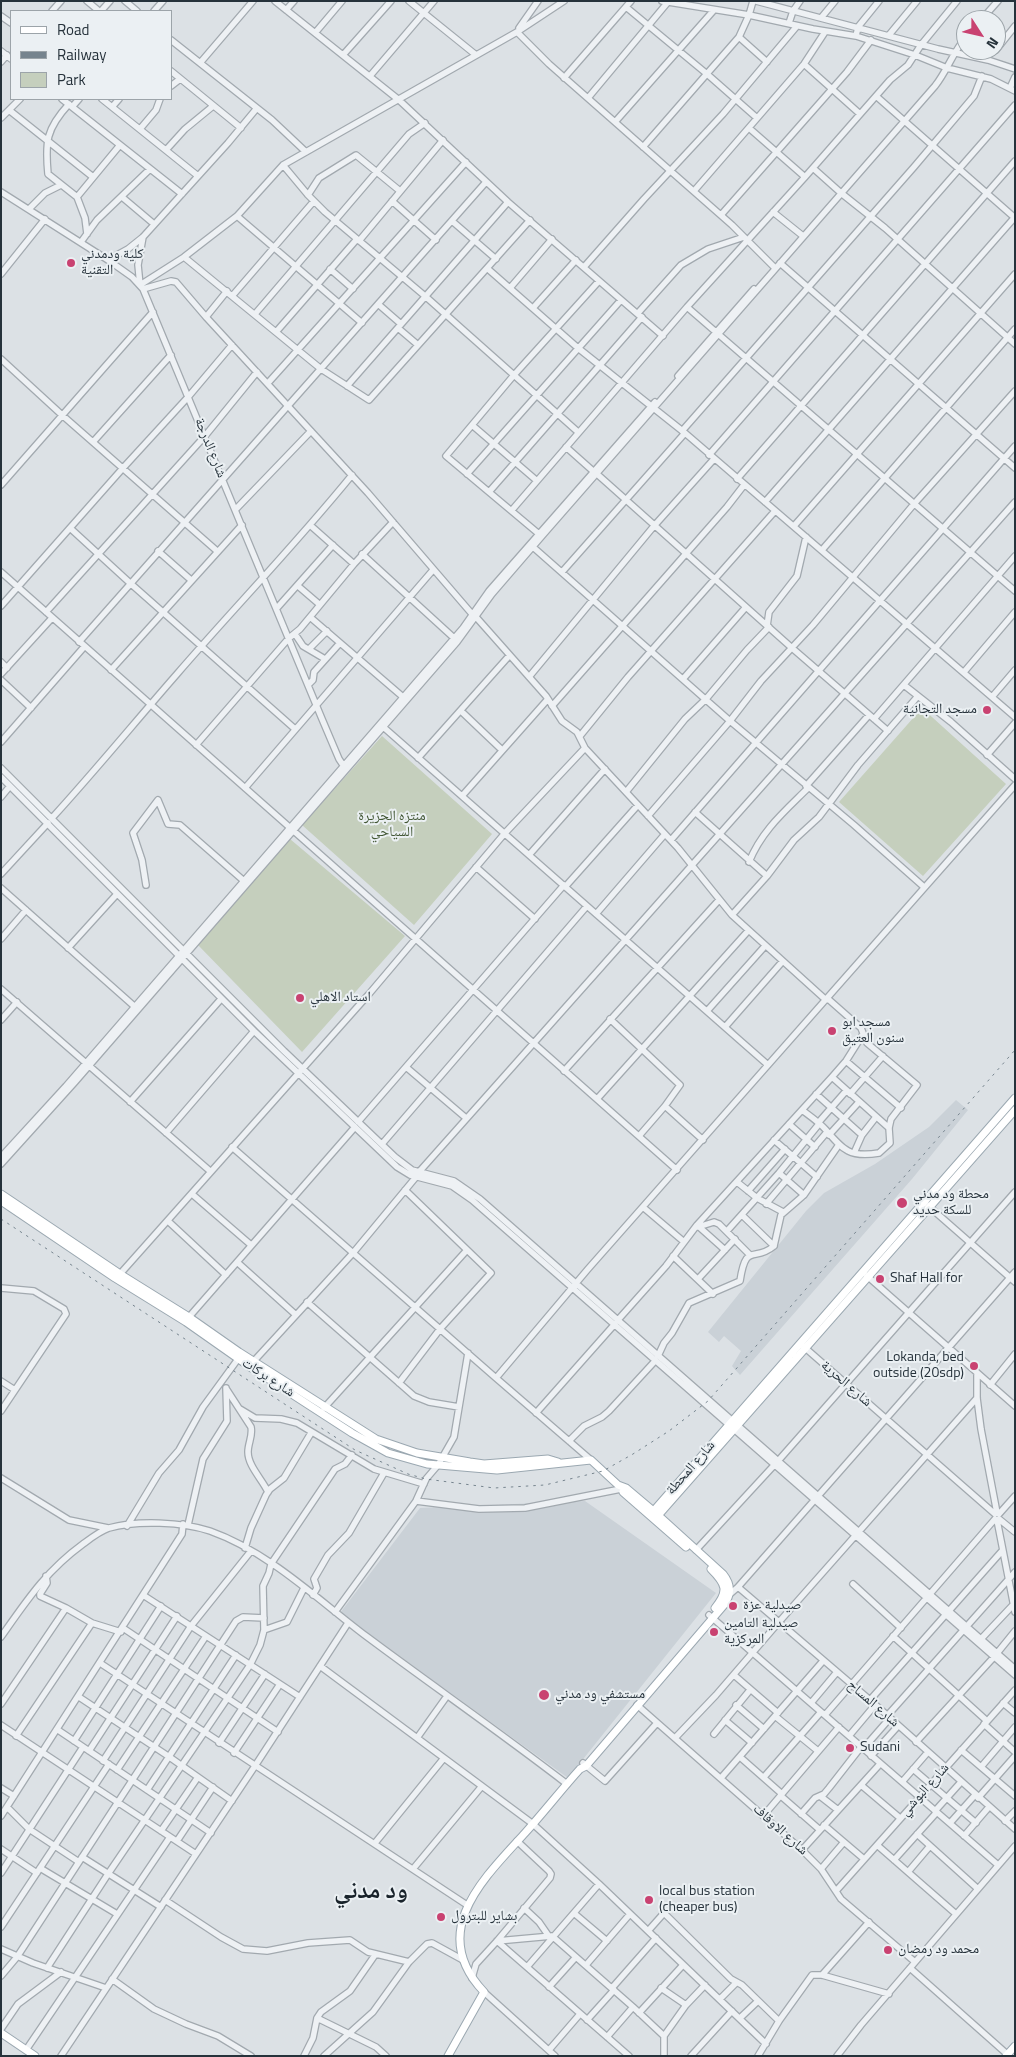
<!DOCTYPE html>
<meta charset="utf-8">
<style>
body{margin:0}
#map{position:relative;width:1016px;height:2057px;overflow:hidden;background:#dce1e5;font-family:"Titillium Web",sans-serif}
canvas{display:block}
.frame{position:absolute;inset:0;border:2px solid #26323b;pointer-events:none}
.legend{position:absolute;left:10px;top:10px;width:162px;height:90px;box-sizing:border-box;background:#ebf0f3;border:1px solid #9ca4a9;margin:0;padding:6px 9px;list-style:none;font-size:15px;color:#26323b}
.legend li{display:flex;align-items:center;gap:10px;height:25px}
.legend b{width:25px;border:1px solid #9ca4a9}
.north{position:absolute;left:956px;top:10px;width:50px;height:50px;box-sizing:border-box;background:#ebf0f3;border:1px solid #9ca4a9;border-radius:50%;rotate:125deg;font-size:14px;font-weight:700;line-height:20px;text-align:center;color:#26323b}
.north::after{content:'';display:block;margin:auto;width:18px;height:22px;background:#c94271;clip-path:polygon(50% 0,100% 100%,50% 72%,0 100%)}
</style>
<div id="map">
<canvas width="1016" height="2057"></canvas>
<div class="frame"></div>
<ul class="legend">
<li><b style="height:6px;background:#fff"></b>Road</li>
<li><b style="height:6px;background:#76848e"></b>Railway</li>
<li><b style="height:14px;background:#c5cfbd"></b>Park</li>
</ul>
<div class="north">N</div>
</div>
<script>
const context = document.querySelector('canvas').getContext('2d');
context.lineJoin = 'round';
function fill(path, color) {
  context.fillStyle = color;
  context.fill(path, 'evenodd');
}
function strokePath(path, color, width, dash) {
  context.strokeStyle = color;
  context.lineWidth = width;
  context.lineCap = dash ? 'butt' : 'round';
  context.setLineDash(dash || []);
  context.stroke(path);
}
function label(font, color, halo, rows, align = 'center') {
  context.font = font + ' "Titillium Web","Noto Naskh Arabic",sans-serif';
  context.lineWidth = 4;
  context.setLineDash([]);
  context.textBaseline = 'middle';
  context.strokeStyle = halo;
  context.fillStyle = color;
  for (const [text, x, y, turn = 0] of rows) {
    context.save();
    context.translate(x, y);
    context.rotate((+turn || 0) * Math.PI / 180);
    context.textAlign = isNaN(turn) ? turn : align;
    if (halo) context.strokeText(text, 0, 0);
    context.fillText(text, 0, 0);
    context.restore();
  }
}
fill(new Path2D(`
 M956,1100L968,1110L912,1179L740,1375L732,1366L741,1351L724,1336L719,1342L708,1332L806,1211L824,1193L875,1164L929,1127Z
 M585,1501L716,1593L568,1778L340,1613L420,1508Z`), '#cad1d7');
fill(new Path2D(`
 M922,708L1006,784L923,876L839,802Z
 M382,736L492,834L414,925L302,825Z
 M290,839L405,936L302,1052L198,945Z`), '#c5cfbd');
const minor = new Path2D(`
 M87,1L99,11
 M125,1L137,11
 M275,1L399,100L508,202L663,336
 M409,1L476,55
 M662,1L749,15L813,29L856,36L915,55L947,68L991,79L1015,91
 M756,1L938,49L988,60L1015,69
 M626,7L707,74L757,118
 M286,10L294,1
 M52,11L61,1
 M101,11L110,1
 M154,11L163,1
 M1,16L11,23
 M821,18L835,1
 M981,20L998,1
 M789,23L793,11L800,1
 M519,28L538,1
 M517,32L549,64L732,225L775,268
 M315,33L342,1
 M889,35L917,1
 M856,36L858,27L879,1
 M739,37L767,62
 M171,40L272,120L306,152
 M996,50L1015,26
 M1,51L11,59
 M343,55L391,1
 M1,62L7,55
 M200,63L253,1
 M804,64L860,114
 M171,71L241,128
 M370,76L434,1
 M564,78L631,1
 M171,86L180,79
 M1010,88L1015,77
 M876,96L1015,218
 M588,98L668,2
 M62,99L182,194
 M102,99L198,176
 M69,104C46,129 45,142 48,174L77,197L85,218L87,234
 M72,107L79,99
 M112,107L119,99
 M9,110L93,177
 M1,118L20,99
 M615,122L714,10
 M749,128L805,177
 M140,129L156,110L160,99
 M643,147L739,37L749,15L753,1
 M166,150L185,129L213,106
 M283,165L308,195L325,212L425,296L578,432
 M813,168L841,193L885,228L1015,344
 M694,191L804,64L825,32
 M1,192L108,260L132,277L143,289L322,719L339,759L345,768
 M308,195L319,178L356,155L400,191
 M77,197L120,145
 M122,197L154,224
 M392,201L436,240
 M29,209L45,193L61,185
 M773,212L803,236
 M721,215L847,72L871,40
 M237,216L362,323
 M452,221L496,259
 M143,237L138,265L140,285L184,257L237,216L283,165L517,32L564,1
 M359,241L443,140
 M81,242L97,220L150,169
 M184,257L321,369L369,400L530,220
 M108,260L128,249L143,237L228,143L257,108
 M780,263L1015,468
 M584,267L644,199L723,114L797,26
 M330,269L353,289
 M488,269L578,348L685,433L1015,717
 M1,274L45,219
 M510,288L552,239
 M143,289L171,281L176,282L206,317L368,493L472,614
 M233,295L314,201
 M378,304L401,324
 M687,307L1015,591
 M533,308L576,260
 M638,313L681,265L708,249L744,237
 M255,314L409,134L425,123
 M206,317L227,291
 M398,328L418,345
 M276,332L357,239
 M1,359L62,415L217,551
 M678,376L754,289
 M268,383L466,162
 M347,386L508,202
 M472,425L536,480
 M682,431L914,167L974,96L982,76
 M93,442L171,355
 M566,447L593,471
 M709,455L1015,105
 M467,474L621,300
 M597,474L792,648L888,731
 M737,479L1015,161
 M1,485L153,312
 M489,492L642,317
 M765,502L1015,217
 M236,509L311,431
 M512,510L687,307L805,177L890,80L908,65L921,45L957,1
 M310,525L354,564
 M794,526L1015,274
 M70,528L130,583L295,729
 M539,534L446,456L514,375L599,281
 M533,547L730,721L854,825L924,887
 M822,550L1015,329
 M158,551L191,580
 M362,554L454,638
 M1,572L677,1170
 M562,572L685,433
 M298,586L319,604
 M1,606L123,468L189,396L232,345
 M277,608L333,545
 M46,612L205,436L257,372
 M310,617L403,697
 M476,617L546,696L562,721L577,732L585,748L678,848L732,915L826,1000
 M767,626L769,612L797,576L806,537
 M295,634L303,646L325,659
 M79,642L486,182
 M309,649L327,631
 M1,662L7,668
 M111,670L242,525
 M964,672L1015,612
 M1,674L52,618
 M529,677L654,526L714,459
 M683,679L746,607
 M1,680L31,708
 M308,685L313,680L314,672L340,643
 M904,685L951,722L1015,779
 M992,697L1015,670
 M552,706L727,507L744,485
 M461,711L502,750
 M874,719L1015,556
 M381,725L768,1065
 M580,736L628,677L775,511
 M1,742L84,647
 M196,745L289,638L300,629L354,564L393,522
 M987,755L1015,723
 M418,758L509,656
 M1,768L284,1051L395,1157L412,1170L454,1181L480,1199L1015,1669
 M1,777L254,1031L397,1167L410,1175L452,1186L472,1200L1015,1675
 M806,786L869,715
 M245,788L433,570
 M626,792L685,719L706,699L747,650L769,627
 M462,796L548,699
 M1,797L10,786
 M695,812L767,876
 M648,816L730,721L761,681L813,625L914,504L1015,391
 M52,818C95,771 135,722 177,674C235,607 296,544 352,475
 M671,840L1015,446
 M529,855L605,769
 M749,862C762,830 785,811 808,788
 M476,867L535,919
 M1,874L48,823
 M146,885L142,860L133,833L158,800L168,824L180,825L244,881
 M565,887L638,805
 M1,888L134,1006
 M596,914L665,834
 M732,915L767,876L794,840L819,817L858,765L918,696
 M1,939L26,910
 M68,948L117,894
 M1,989L210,1171
 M707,1011L765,946
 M610,1019L680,1085L665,1106L639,1136
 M1,1020L17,1002
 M725,1027L782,962
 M846,1061L901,1108
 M406,1067L466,1118
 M564,1071L719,900
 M832,1077L889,1128
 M816,1094L862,1135
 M850,1094L883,1056
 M597,1099L748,931
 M130,1102L221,999
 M665,1106L703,1140
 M802,1110C810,1116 819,1122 826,1130C843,1150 850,1158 879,1153L890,1143L889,1128L891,1119L917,1085L867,1043L861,1028L827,998
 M358,1122L564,885
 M818,1123L846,1091
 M789,1124L815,1147
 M166,1133L254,1031
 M829,1135L859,1102
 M774,1140L817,1177
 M382,1144L587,906
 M232,1147L496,1378
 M854,1153L862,1135L876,1117
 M1,1157L66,1086L393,709L463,628L489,591L655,402
 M1,1164L75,1082L457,642L492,594L542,536L935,86C947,71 953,52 966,37
 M419,1172L1015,502
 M779,1173L804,1195
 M737,1182L757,1198L783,1212
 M748,1191L785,1149
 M192,1194L251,1245
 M925,1203L1015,1282
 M766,1204L827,1132
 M644,1208L683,1241
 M742,1215L774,1246
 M168,1221L226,1275
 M697,1225L725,1250
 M698,1227L714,1222L719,1224L750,1255
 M727,1231L779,1173L819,1124
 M673,1256L713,1294
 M237,1262L296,1315
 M120,1274L369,994L505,833L585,748
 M866,1275L1015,1406
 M698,1279L735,1239
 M1,1288L34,1291L64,1309L66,1314L1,1411
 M307,1302L414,1396L429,1402L459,1407
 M189,1317L355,1127
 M617,1321L666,1266L697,1225L832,1077L846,1061L863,1034
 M803,1346L995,1514
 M658,1356L664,1343L672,1333L689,1303L740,1281C746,1241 754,1263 774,1246L781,1215L804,1195L838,1146
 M253,1362L353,1253L416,1177
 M977,1375V1398L981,1429L997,1513
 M1,1381L15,1390
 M399,1383L440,1329L491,1273L405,1190
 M990,1385L1015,1354
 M227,1390L251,1427C253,1436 248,1443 248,1452C248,1466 262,1479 268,1492
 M324,1408L467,1250
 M240,1409L255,1418L281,1419L297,1423L374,1469L424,1484
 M536,1413L614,1325
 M569,1441L584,1426L602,1417L609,1411L655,1361
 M591,1460L496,1378L588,1269L1015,785
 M1,1478L69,1520L108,1528
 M416,1501L479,1509L525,1508L626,1488
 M999,1514L1015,1496
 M999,1519L1015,1532
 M997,1520L1015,1612
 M188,1525L203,1459L227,1421L226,1388
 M127,1526L159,1473L179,1450L203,1407L238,1359
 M245,1548L251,1528L266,1495L270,1489L284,1478L311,1433
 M696,1550L778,1461L1015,1192
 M46,1576L47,1583L40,1594V1596L66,1608L92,1623L121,1632
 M853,1584L901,1628
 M738,1587L870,1700L1015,1829
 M727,1594H730L738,1587L1015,1272
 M143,1595L300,1697
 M313,1595L317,1588L314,1579L328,1555L349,1533L384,1473
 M335,1612L416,1501L426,1479L438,1465L454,1437L468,1353
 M709,1615L998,1865
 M123,1628L278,1732
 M264,1630L287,1622L304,1588
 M893,1636L987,1721
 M1,1637C27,1600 46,1571 83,1544C91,1538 100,1531 109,1528C137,1520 183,1522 210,1531C269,1552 317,1599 366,1636C433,1686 501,1733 567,1784
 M981,1639L1013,1605
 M100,1663L467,1905
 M320,1666L533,1824L599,1884L766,2044
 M734,1675L778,1713
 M79,1697L168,1756L232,1801
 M870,1700L1002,1551
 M811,1703L837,1672
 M1003,1703L1015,1713
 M1,1704L66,1608
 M637,1705L802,1850L821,1869L841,1899L915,1962
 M736,1705L764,1729
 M825,1715L995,1519
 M775,1716L818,1751
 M887,1716L1015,1572
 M725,1720L752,1743
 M984,1724L1015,1752
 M1,1725L196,1854
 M58,1730L211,1833
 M714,1734L750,1690
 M16,1736L92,1623
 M849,1736L875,1705
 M417,1738L447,1696
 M675,1738L716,1695L779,1622L977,1398
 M74,1741L161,1606
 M916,1742L994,1657L1015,1631
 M219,1743L265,1674
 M863,1749L890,1718
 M961,1750L1015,1796
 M89,1751L177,1616
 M234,1753L280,1684
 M871,1756L898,1726
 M740,1757L782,1794
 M103,1761L191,1626L251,1551
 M583,1763L605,1781L657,1723
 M981,1767L1015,1727
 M913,1769L976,1823
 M117,1770L206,1636
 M764,1777L821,1712
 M721,1778L823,1661
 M902,1782L928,1752
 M861,1785L900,1818
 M1,1788L14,1796
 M147,1790L236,1655
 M781,1796L820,1830
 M820,1796L838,1810
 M978,1798L1015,1756
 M7,1807L29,1829L79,1862
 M935,1811L961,1782
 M801,1814L815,1798L824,1794L829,1788L861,1747
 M764,1815L839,1727
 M1,1816L182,1534L183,1524
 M1005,1821L1015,1811
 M950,1823L975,1795
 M824,1825L864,1859
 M161,1831L198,1777
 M917,1834L978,1889
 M964,1836L989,1807
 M177,1841L213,1787
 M375,1843L444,1758
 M877,1845L956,1914
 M1,1849L37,1873
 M802,1850L880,1764
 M82,1857L161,1907
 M894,1860L937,1812
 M40,1868L117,1914
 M413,1869L482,1786
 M821,1869L844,1842
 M908,1872L930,1846
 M1,1873L83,1747
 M836,1891L1015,1690
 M165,1900L221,1937L243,1949L267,1951L308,1943L350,1940L368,1952L409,1962
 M524,1908L539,1922L548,1935
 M575,1914L607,1941
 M1,1927L109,1764
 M648,1931L664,1913L731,1979L742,1985L779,2021
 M497,1941L552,1936L633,2007L664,2036
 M497,1941L629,2056
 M1,1949L33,1963L106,1988
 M586,1965L630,1914
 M527,1967L599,1884
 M47,1968L108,1874L250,1665L260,1645L264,1630L263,1586L269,1573L271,1564L335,1469L345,1464L352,1455
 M910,1968L1007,2054
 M822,1975L869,1922
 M1,1976L17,1957L236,1621L243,1617L264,1618
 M472,1978L476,1964L497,1941L550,1878L551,1874L549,1871L517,1841
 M112,1979L154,2009L186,2024L218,2036L251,2056
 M549,1987L576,1957
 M612,1988L656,1938
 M661,1988L686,2005
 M484,1992L555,2056
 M720,1999L736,1983
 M639,2013L683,1965
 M317,2018L376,2047L386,2056
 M740,2018L758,2001
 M587,2020L614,1990
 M1,2029L18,2004L61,1972
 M607,2037L633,2007
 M26,2050L170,1837
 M549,2050L580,2014
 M61,2056L255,1766L348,1623
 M304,2056L313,2038L317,2018L321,2012L350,1991L375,1955
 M324,2056L373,2012L409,1962L427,1944L432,1943L463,1960
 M664,2056V2036L686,2005L705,1985
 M691,2056L732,2011
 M758,2056L779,2021L812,1975H822L889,1994
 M837,2056L861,2025L1015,1846`);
const major = new Path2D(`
 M1,1194L120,1274L189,1317L239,1352L376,1439L417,1453L470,1462L484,1464L548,1459L558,1462
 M1,1201L115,1278L186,1322L250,1367L352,1433L388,1453L427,1464L497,1470L591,1460L618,1485L626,1488L658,1515L723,1574C731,1584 732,1594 724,1605L586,1766L580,1769C561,1790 544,1812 525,1833C483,1879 427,1932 484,1992L448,2056
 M623,1492L686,1547
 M650,1515L1015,1098
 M655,1519L1015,1110
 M711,1569C726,1584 729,1591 715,1608
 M1,2033L35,2056
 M1006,2056L1015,2046`);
strokePath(minor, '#a2a9af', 8);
strokePath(major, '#9ba8b1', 9);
strokePath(minor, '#eef1f4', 5.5);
strokePath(major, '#fff', 7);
strokePath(new Path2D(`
 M1,1219L355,1450L408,1474L426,1479L494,1488L545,1485L603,1471L633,1454L669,1431L708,1401L1015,1050`), '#76848e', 1, [2.5, 5]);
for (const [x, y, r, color] of [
 [71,263,5,"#c94271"],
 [987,710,5,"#c94271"],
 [300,998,5,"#c94271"],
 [832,1031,5,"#c94271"],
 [902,1203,6,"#c94271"],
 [880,1279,5,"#c94271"],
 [974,1366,5,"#c94271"],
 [733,1606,5,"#c94271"],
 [714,1632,5,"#c94271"],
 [544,1695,6,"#c94271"],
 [850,1748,5,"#c94271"],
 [649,1900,5,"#c94271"],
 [441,1917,5,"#c94271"],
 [888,1950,5,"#c94271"]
]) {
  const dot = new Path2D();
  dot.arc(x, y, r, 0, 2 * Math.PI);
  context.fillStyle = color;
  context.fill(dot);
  strokePath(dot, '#ebf0f3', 2);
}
label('14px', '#26323b', '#ebf0f3', [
 ["كلية ودمدني",81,255],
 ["التقنية",81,271],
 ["مسجد التجانية",977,710,"right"],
 ["استاد الاهلي",310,998],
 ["مسجد ابو",842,1023],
 ["سنون العتيق",842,1039],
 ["محطة ود مدني",913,1195],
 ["للسكة حديد",913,1211],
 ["Shaf Hall for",890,1279],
 ["Lokanda, bed",964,1358,"right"],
 ["outside (20sdp)",964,1374,"right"],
 ["صيدلية عزة",743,1606],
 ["صيدلية التامين",724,1624],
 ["المركزية",724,1640],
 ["مستشفي ود مدني",555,1695],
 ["Sudani",860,1748],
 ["local bus station",659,1892],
 ["(cheaper bus)",659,1908],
 ["بشاير للبترول",451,1917],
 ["محمد ود رمضان",898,1950]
], 'left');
label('14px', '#26323b', '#ebf0f3', [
 ["شارع الدرجة",210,448,68],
 ["شارع بركات",268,1378,33],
 ["شارع الحرية",846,1384,41],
 ["شارع المحطة",691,1468,-49],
 ["شارع المساح",873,1704,41],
 ["شارع البوشي",925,1790,-48],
 ["شارع الاوقاف",780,1830,42]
]);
label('14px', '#415634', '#ebf0f3', [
 ["منتزه الجزيرة",392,817],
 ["السياحي",392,833]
]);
label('bold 24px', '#19232b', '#ebf0f3', [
 ["ود مدني",371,1892]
]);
</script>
